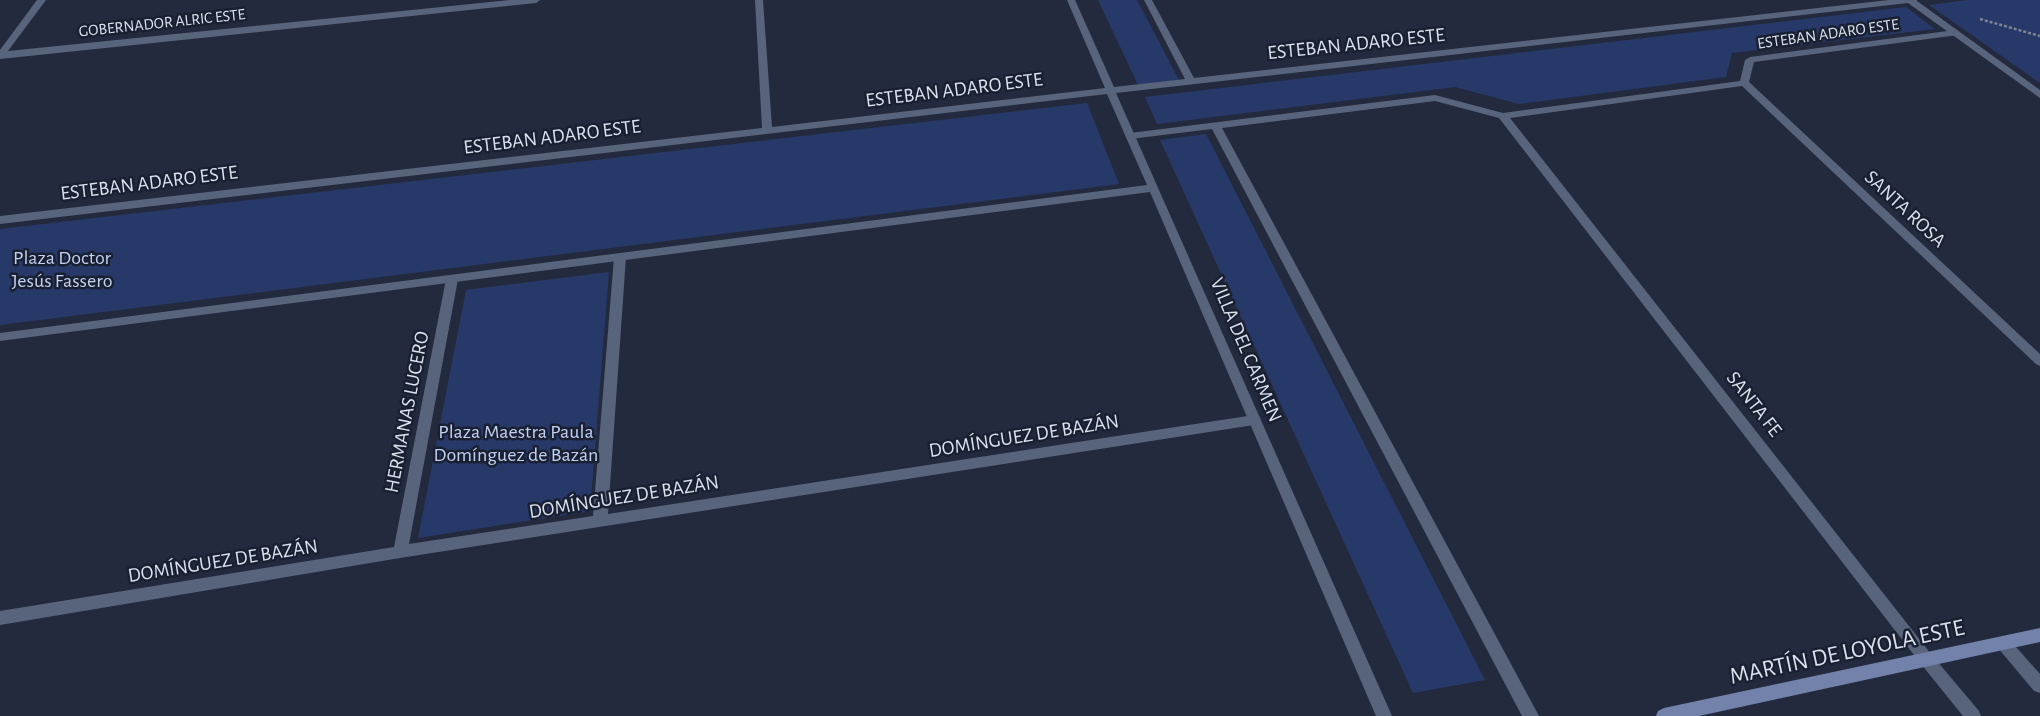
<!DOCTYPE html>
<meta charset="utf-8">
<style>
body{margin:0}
canvas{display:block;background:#232a3d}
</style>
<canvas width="2040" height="716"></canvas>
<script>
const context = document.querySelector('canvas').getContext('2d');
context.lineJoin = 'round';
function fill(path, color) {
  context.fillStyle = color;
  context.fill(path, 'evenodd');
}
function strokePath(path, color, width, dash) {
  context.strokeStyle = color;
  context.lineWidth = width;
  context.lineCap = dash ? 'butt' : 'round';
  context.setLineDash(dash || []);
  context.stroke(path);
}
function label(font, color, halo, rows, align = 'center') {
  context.font = font + ' "Alegreya Sans",sans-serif';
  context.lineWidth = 5;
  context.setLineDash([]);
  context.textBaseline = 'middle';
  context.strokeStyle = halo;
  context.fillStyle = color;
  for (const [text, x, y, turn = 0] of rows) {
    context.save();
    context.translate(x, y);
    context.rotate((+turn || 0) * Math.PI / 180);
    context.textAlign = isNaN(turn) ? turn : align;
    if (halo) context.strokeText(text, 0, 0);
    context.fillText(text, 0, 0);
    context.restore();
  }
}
fill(new Path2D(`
 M1098,0H1137L1179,80L1138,85Z
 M1968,0H2040V83L1929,5Z
 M1906,7L1935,29L1732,53L1726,77L1519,104L1455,87L1157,124L1145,97Z
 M1087,103L1119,184L0,325V229Z
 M1206,134L1485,680L1413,693L1160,140Z
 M609,272L590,511L418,538L466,290Z`), '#273969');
strokePath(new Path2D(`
 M1980,19L2040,36`), '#7e8494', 2.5, [3, 2]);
fill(new Path2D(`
 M1955,30L1958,31V35L1754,62L1749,82L2040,354V366L2036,364L1742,86L1510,118L1931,654L1934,659L1931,664L1926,666L1921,664L1499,118L1435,101L1222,128L1539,716H1522L1212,129L1130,139L1125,136L1130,133L1435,95L1503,113L1740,81L1745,60L1750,57Z
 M620,253L626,257L608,514L1254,415L1259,416L1261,420L1259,424L1254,425L400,558L0,625V611L394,547L446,279L452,275L458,279L409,544L593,516L614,257Z`), '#58637c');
fill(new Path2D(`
 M37,0H46L8,51L510,0H540L536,3L0,59V50Z
 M755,0H763L772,127L1105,88L1067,0H1075L1114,87L1185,79L1144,0H1152L1194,78L1889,0H1917V1L2040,90V98L1908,3L1116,93L1392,716H1376L1150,192L0,341V333L1147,185L1107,94L0,224V216L762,128Z
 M2003,636L2008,638L2040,674V693L2034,691L1998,648L1995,643L1998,638Z
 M1926,652L1931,654L1979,711L1981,716H1963L1921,664L1918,659L1921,654Z`), '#58637c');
fill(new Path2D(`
 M2040,628V642L1699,716H1656L1658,711L1664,708Z`), '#7282aa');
label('16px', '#dae0ec', '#192032', [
 ["GOBERNADOR ALRIC ESTE",162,23,-6],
 ["ESTEBAN ADARO ESTE",1828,34,-8]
]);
label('20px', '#dae0ec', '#192032', [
 ["ESTEBAN ADARO ESTE",1356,44,-6],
 ["ESTEBAN ADARO ESTE",954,90,-7],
 ["ESTEBAN ADARO ESTE",552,137,-7],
 ["ESTEBAN ADARO ESTE",149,183,-7],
 ["SANTA ROSA",1905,209,43],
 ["VILLA DEL CARMEN",1246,350,67],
 ["SANTA FE",1754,404,52],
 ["HERMANAS LUCERO",407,412,-79],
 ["DOMÍNGUEZ DE BAZÁN",1024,436,-9],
 ["DOMÍNGUEZ DE BAZÁN",624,497,-9],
 ["DOMÍNGUEZ DE BAZÁN",223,561,-9]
]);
label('20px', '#c2d0f2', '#192032', [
 ["Plaza Doctor",62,258],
 ["Jesús Fassero",62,281],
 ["Plaza Maestra Paula",516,432],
 ["Domínguez de Bazán",516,455]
]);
label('24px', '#dae0ec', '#192032', [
 ["MARTÍN DE LOYOLA ESTE",1847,652,-12]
]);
</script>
